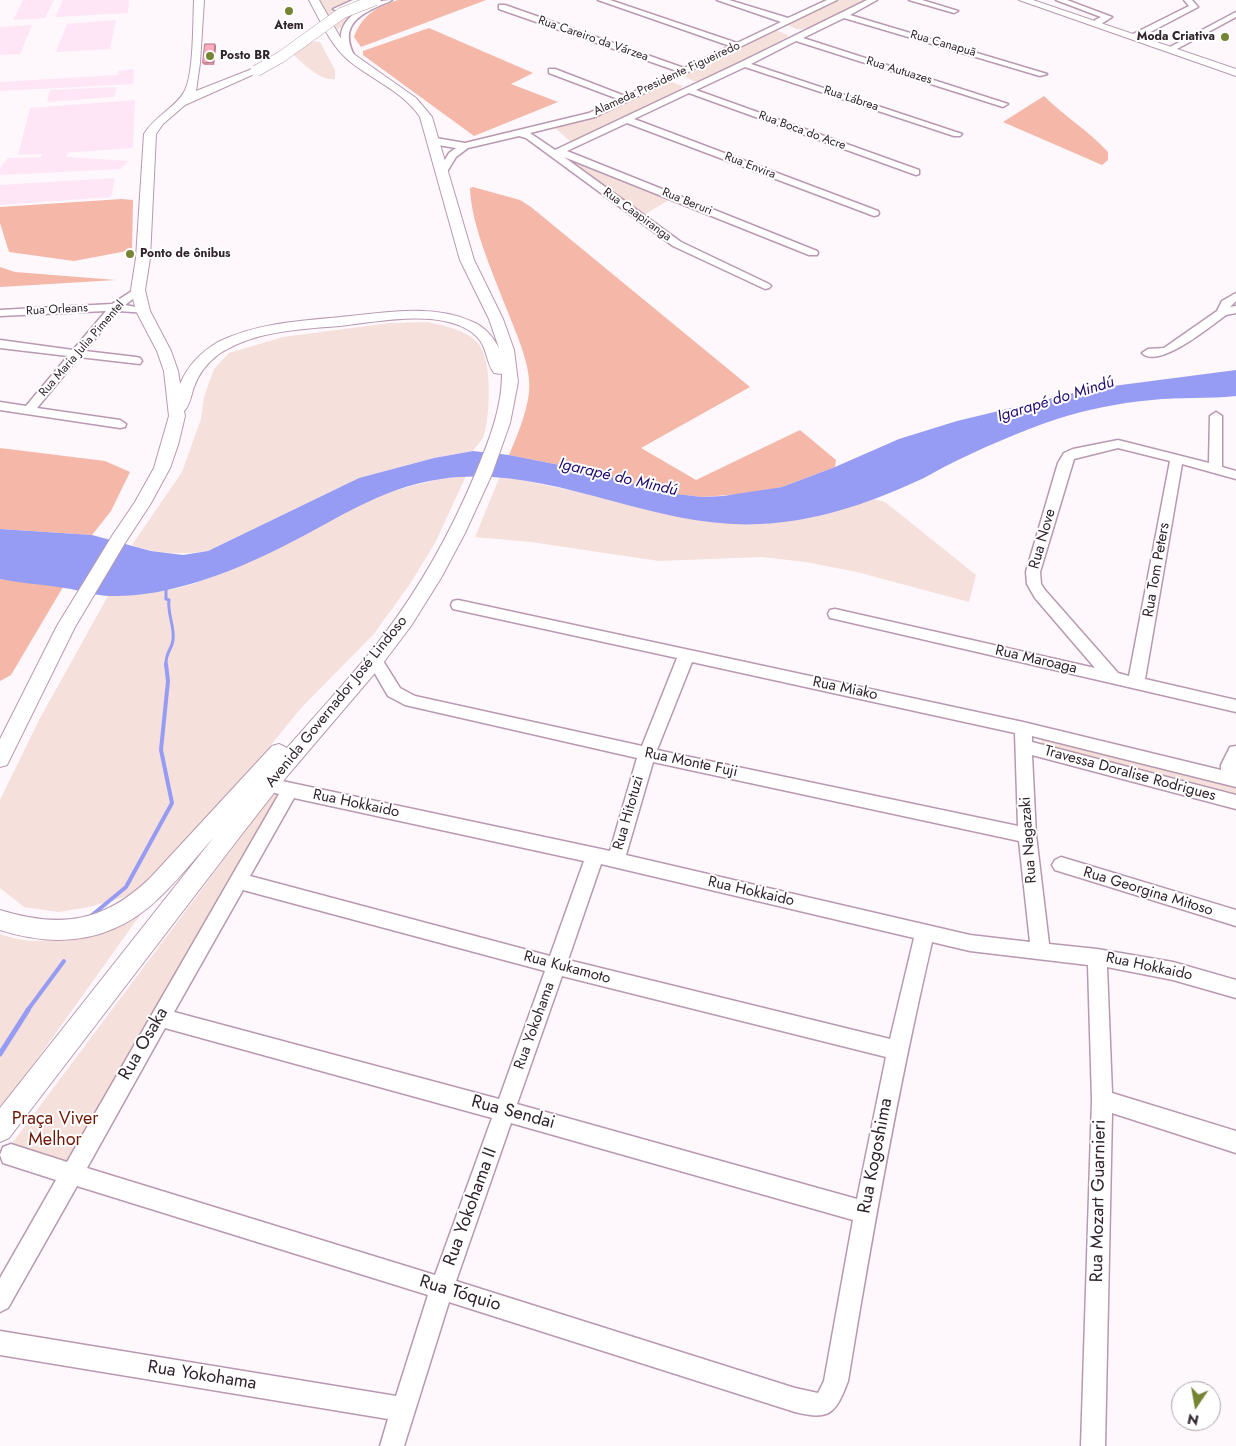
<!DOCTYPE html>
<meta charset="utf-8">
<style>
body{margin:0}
#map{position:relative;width:1236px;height:1446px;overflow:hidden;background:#fef7fc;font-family:Jost,sans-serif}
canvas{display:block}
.north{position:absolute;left:1171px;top:1381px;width:50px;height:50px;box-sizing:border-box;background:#fff;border:1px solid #aca7ab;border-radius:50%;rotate:192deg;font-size:14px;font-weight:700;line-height:20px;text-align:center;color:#30242d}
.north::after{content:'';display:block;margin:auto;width:18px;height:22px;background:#758533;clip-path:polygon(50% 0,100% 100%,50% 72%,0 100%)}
</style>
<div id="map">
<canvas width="1236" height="1446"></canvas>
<div class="north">N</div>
</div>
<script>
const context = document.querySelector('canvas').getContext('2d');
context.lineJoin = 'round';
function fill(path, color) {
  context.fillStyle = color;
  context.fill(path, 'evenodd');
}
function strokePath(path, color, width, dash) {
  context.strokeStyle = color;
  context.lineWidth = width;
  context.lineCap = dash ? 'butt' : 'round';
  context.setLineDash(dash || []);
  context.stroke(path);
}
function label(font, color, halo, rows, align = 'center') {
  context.font = font + ' Jost,sans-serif';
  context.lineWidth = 4;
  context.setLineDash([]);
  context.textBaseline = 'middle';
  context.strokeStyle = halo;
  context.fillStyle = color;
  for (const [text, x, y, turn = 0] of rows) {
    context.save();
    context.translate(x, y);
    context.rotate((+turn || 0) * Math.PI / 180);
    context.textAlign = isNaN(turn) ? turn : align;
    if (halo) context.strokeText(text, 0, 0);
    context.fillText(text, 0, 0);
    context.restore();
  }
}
fill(new Path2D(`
 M23,0H54L45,18L13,20Z
 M63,0H129L128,13L55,17Z
 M116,20L110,49L56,52L67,24Z
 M32,25L20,54L0,55V27Z
 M134,69L133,84L0,91V82L118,75V71Z
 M117,87L114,97L47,102L50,90Z
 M135,100L133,148L63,153H68L66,157L128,161L121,169L0,175V168L8,158L41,157L42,154L18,155L30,108Z
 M115,178L111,197L0,205V185Z`), '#fee6f7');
fill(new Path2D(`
 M318,0H378L351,14L338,30Z
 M837,0H867L807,29H797L787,25Z
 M770,31H778L788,35L787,37L704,81H693L683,76L684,73Z
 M309,41L320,42L335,70V79C322,82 302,63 293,54Z
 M669,81L683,86L681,89L571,142L555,128L556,126L592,116Z
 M571,160L577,161L669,200L644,215L567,162Z
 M428,322C444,326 464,329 477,342C493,358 490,415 484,435C482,441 476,446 473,451L434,458L359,478L208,551C181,555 158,554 132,545L182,472L201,419L204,397L214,369L229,353L283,337L390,323Z
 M466,476L435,543L410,584L373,635L301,708L226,800L132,895L89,907L58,912L24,907L0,888V800L39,720L108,596L175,589L196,583L275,550L330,520L381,494L439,479Z
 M500,476C530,482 560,488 590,494C646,507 700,526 758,524C798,523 836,510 874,499L885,502L976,575L969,602L857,572L806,562L762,557L659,561L531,542L475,537Z
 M1041,738L1236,785V796L1042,748Z
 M273,794L278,796L66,1165L10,1146Z
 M143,911L0,1111V934C51,953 96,928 143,911Z`), '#f5e0db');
fill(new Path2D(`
 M398,0H486L361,47L354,37C362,15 377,7 398,0Z
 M429,28L533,73L511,84L558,102L474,136L363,55V51Z
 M1044,96C1064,116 1089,131 1108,152V160L1102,165L1003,122Z
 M473,187L520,200L531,207L750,387L641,448L696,480L800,430L836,460L835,467L782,487L742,494L702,497L660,492L600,473L509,455C517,436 526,415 529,393C532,370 519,340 511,320C497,283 471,227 470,188Z
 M122,199L133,200L132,250L74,261L9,252L0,223V207Z
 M0,267L15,272L116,280L0,287Z
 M0,448L105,461L130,472L111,511L92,535L0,529Z
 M0,579L63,587L11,675L0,681Z`), '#f5b7a8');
fill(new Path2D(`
 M1236,370V396C1208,399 1180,397 1152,400C1119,403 1088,409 1057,419C1018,432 980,449 944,467C934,472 925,478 915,482C868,504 812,522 760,524C651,530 550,463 441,479C378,488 332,523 276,550C227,574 164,598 109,596C92,595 75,589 58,587C39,584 19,583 0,579V529L92,535L151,551L183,555L208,551L359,478L434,458L473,451L509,455L600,473L660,492L702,497L723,496L782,487L835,467L899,439L957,421L1090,389Z`), '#969cf3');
strokePath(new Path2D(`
 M166,587V599L169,600C167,613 175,627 173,640C172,650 165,652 166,666`), '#969cf3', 3);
strokePath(new Path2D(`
 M91,916L126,887L172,803L161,750L168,681L166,664
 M27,1011L64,961`), '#969cf3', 4);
strokePath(new Path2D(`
 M0,1054L28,1010`), '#969cf3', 5);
const minor = new Path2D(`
 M353,0H364L344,9C363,9 373,0 392,0C388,3 382,4 377,7C352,18 341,31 355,57L351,60L348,59C337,41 338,26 355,13L344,14L333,9Z
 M598,0H610L737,43L781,22L717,0H729L788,18L827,0H837L595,117L530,133L555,150L741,62L867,0H877L850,15L1047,74L1040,76L844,18L803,38L1008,104L1003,107L1000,106L796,41L751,64L962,134L960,136H954L745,67L696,90L919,170V174L916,175L689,93L634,119L878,211L879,213L878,215L874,216L627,123L567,151L817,251L818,253L817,255H809L564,157L681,242L769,284L771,286L769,288L765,289L673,246L526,138L519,136L468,148L456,157L445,175L442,176L437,173L449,153L456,148L438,145L430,141V137L465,143L589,113L618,99L549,73V69H555L625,96L677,71L499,9V5H505L684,68L730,46Z
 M909,0H922L958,11L954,13Z
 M1056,0H1067L1112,17L1101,24H1095V20L1101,17Z
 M1184,0H1192L1198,7L1139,38H1133V34L1189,6Z
 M1236,12V17L1175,50L1168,48Z
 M138,287L144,290L142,292L125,305L147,309L149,311L147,313L118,311L85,351L136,357L140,358L142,361L140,364L79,357L37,408L120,420L126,424L125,427L120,428L0,410V402L26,406L68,356L0,348V340L73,350L106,311L0,316V310L112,304Z
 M1236,293V301L1230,307L1236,306V313L1226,315C1211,326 1158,370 1142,353L1148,349L1164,348L1217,311L1222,301Z
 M1216,412L1222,416V467L1236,471V479L1182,464L1145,679L1236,700V712L835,619L830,618L828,614L830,610L835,609L1095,668L1035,598L1027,584L1026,572L1058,463L1064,453L1073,449L1118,440L1209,463L1210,416ZM1118,448L1170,461L1129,676L1118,673L1045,590L1041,584L1040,572L1074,459Z
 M458,600L1023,722L1221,770V765L1230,747L1236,746V787L1032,736V742L1236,795V809L1032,755L1036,835L1049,944L1097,949L1173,962L1236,980V998L1173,980L1107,967L1112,1093L1236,1131V1153L1112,1113L1105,1446H1081L1092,1100L1088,965L970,951L932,942C898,1088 872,1234 848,1381C836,1413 830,1421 795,1412L449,1302L404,1446H380L388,1419L0,1355V1331L396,1396L428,1295L77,1186L8,1308L0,1312V1278L56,1180L3,1163L0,1155L3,1147L11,1144L67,1162L279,794L262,790L260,785L262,780L268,778L610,851L637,758L405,705L388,696L367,660L370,656L375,654L380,656L400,688L415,696L642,746L677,658L453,609L451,605L453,601ZM692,662L1015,733L1018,826L657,750ZM653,762L1019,841L1030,942L970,935L626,855ZM294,798L584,861L550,956L250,876ZM601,864L914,938L890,1039L568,960ZM243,890L545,971L499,1099L174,1012ZM562,976L886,1057L857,1199L517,1104ZM165,1028L492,1118L435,1275L87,1168ZM511,1123L853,1220L824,1381L818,1393L795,1388L456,1281Z
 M1061,857L1236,910V926L1055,870L1052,865L1055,860Z`);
const major = new Path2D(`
 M194,0H204L200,63L196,91L252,69H260L261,71L185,105L163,124L156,134L150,258L145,290L150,311L171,351L178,371L180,384C188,365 201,352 218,342C256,323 300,321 341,317C384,313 432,303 473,322C485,327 493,337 499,348L489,319L460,260L420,117C403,91 370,79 347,59C330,44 320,20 309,0H319L344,44L355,55L416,98L432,117L474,260L503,319L514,350L518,382L510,423L492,474L465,533L441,578L411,626L380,667L288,775L242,834L9,1138L0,1142V1108L214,837C196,857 180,878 160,897C114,942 59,949 0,930V910C61,929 105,922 151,877L272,746L279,744L287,748C319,711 353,675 383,636C421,586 452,530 476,472C489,441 502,408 502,374L494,373C484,359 489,344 470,331C436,309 377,322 340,326C313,328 286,330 261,336C246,340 231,346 219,354C207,363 199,373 194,387C191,395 190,406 184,411L185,416L178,445L170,468L151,503L125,543L75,627L7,765L0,767V739L57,626L112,536L135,502L154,468L169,416L164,371L157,351L136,311L131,290L136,258L144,134C155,116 175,108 184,92C194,76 193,21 194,0Z
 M1019,0H1033L1236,69V76Z`);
strokePath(minor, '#b899af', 3);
strokePath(major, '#b899af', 2);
fill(minor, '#fff');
fill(major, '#fff');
const majorBridge = new Path2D(`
 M256,71L281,57L342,13L375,0`);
strokePath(majorBridge, '#b899af', 12, []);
strokePath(majorBridge, '#fff', 11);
fill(new Path2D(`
 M216,46L214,65H204L203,63Z`), '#da93a3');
fill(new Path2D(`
 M215,44L216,46L214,65L213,62Z`), '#b27884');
const building = new Path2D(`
 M205,44H215L213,62L203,63Z`);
fill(building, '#feabbd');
strokePath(building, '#b27884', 1);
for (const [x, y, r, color] of [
 [289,11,5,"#758533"],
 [1225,37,5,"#758533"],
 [210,56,5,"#758533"],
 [130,254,5,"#758533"]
]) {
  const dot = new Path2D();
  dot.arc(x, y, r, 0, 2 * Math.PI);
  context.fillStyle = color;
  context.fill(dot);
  strokePath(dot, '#fff', 2);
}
label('bold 12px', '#30242d', '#fff', [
 ["Atem",289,26,"center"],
 ["Moda Criativa",1215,37,"right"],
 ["Posto BR",220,56],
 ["Ponto de ônibus",140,254]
], 'left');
label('12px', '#30242d', '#fff', [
 ["Rua Careiro da Várzea",593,39,19],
 ["Rua Canapuã",943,44,16],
 ["Rua Autuazes",899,71,17],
 ["Alameda Presidente Figueiredo",667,79,-25],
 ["Rua Lábrea",851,99,18],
 ["Rua Boca do Acre",802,131,20],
 ["Rua Envira",750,166,21],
 ["Rua Beruri",687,202,22],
 ["Rua Caapiranga",637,215,36],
 ["Rua Orleans",57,310,-3],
 ["Rua Maria Julia Pimentel",82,349,-49]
]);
label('15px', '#30242d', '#fff', [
 ["Rua Nove",1043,539,-74],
 ["Rua Tom Peters",1157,570,-80],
 ["Rua Maroaga",1036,660,13],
 ["Rua Miako",845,689,12],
 ["Avenida Governador José Lindoso",337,702,-51],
 ["Rua Monte Fuji",691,763,12],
 ["Travessa Doralise Rodrigues",1130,774,15],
 ["Rua Hokkaido",356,804,12],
 ["Rua Hitotuzi",629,813,-74],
 ["Rua Nagazaki",1029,840,-94],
 ["Rua Hokkaido",751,892,13],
 ["Rua Georgina Mitoso",1148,892,17],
 ["Rua Hokkaido",1149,967,12],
 ["Rua Kukamoto",567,968,15],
 ["Rua Yokohama",535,1026,-70]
]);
label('italic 16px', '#220b72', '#fff', [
 ["Igarapé do Mindú",1056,400,-17],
 ["Igarapé do Mindú",618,478,13]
]);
label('18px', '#30242d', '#fff', [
 ["Rua Osaka",144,1044,-60],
 ["Rua Sendai",513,1113,15],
 ["Rua Kogoshima",876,1156,-79],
 ["Rua Mozart Guarnieri",1099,1201,-89],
 ["Rua Yokohama II",471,1207,-70],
 ["Rua Tóquio",460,1294,17],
 ["Rua Yokohama",202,1376,9]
]);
label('18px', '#6f1704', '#fff', [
 ["Praça Viver",55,1120],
 ["Melhor",55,1141]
]);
</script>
